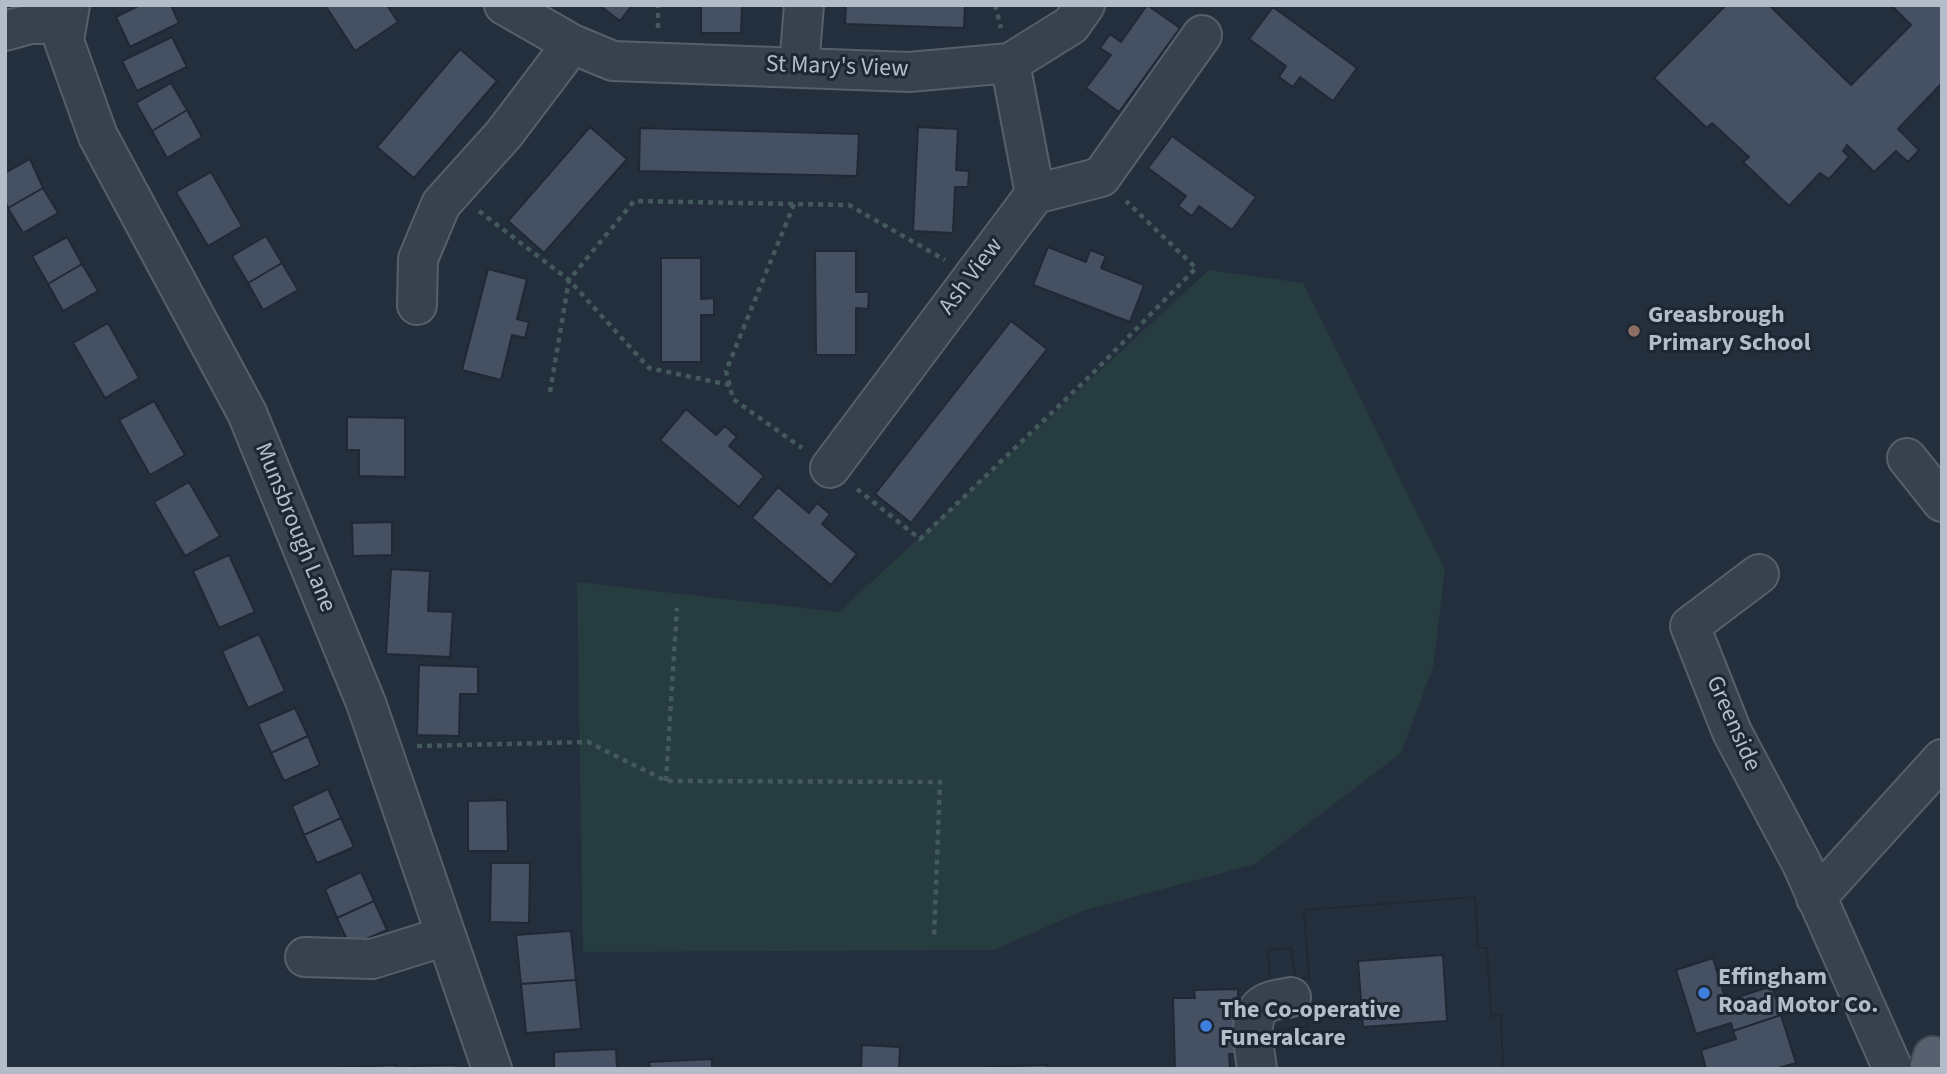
<!DOCTYPE html>
<style>
body{margin:0}
#map{position:relative;width:1947px;height:1074px;overflow:hidden;background:#242f3e;font-family:"Source Sans 3",sans-serif}
canvas{display:block}
.frame{position:absolute;inset:0;border:7px solid #b4bcc9;pointer-events:none}
</style>
<div id="map">
<canvas width="1947" height="1074"></canvas>
<div class="frame"></div>
</div>
<script>
const context = document.querySelector('canvas').getContext('2d');
context.lineJoin = 'round';
function fill(path, color) {
  context.fillStyle = color;
  context.fill(path, 'evenodd');
}
function strokePath(path, color, width, dash) {
  context.strokeStyle = color;
  context.lineWidth = width;
  context.lineCap = dash ? 'butt' : 'round';
  context.setLineDash(dash || []);
  context.stroke(path);
}
function label(font, color, halo, rows, align = 'center') {
  context.font = font + ' "Source Sans 3",sans-serif';
  context.lineWidth = 6;
  context.setLineDash([]);
  context.textBaseline = 'middle';
  context.strokeStyle = halo;
  context.fillStyle = color;
  for (const [text, x, y, turn = 0] of rows) {
    context.save();
    context.translate(x, y);
    context.rotate((+turn || 0) * Math.PI / 180);
    context.textAlign = isNaN(turn) ? turn : align;
    if (halo) context.strokeText(text, 0, 0);
    context.fillText(text, 0, 0);
    context.restore();
  }
}
fill(new Path2D(`
 M1209,270L1303,283L1445,569L1433,667L1401,753L1255,864L1082,911L994,950L583,952L577,582L839,612Z`), '#263c3f');
const building = new Path2D(`
 M140,5H171L179,23L130,47L116,17Z
 M325,5H387L398,22L355,51Z
 M599,5H632L620,21Z
 M701,5H742L741,33H701Z
 M846,5H965L964,28L845,24Z
 M1147,5L1180,28L1119,112L1086,88L1111,55L1100,48L1110,34L1121,42Z
 M1726,5H1769L1851,85L1911,25L1891,5H1942V83L1898,129L1919,150L1908,162L1896,151L1874,172L1847,145L1843,151L1849,157L1829,179L1820,173L1789,206L1743,162L1749,157L1712,123L1707,128L1654,78Z
 M1273,7L1357,68L1333,101L1300,77L1293,87L1279,77L1286,66L1249,39Z
 M172,37L187,67L137,91L122,61Z
 M460,49L497,81L414,178L377,147Z
 M171,83L187,110L152,131L136,103Z
 M187,110L202,137L167,158L152,131Z
 M590,127L627,159L544,253L508,221Z
 M918,127L958,129L956,170L969,171L968,187H955L953,233L913,231Z
 M640,128L859,134L857,176L639,171Z
 M1172,136L1256,197L1232,230L1199,206L1192,216L1178,206L1186,196L1148,168Z
 M30,159L43,188L8,208L5,201V173Z
 M211,172L242,226L208,246L176,192Z
 M43,188L58,213L23,233L8,208Z
 M266,236L282,263L248,283L232,256Z
 M67,237L82,264L48,284L32,256Z
 M1048,247L1086,262L1090,250L1106,256L1101,268L1144,285L1130,322L1033,285Z
 M815,251H856V292H869L868,309L856,308V355H816Z
 M661,258H701V299L714,298V315H701V362H661Z
 M282,263L298,290L263,310L248,283Z
 M82,264L98,291L63,311L48,284Z
 M488,269L527,279L517,319L529,322L525,338L512,335L501,380L462,370Z
 M1011,321L1047,349L911,523L875,494Z
 M108,323L139,378L105,398L73,343Z
 M154,401L185,455L150,475L119,420Z
 M686,409L716,435L725,426L737,437L729,446L764,476L739,507L660,440Z
 M347,417L405,418V477L359,476V450H347Z
 M189,482L220,536L185,556L154,502Z
 M778,487L809,513L817,503L830,514L822,524L857,554L831,585L752,518Z
 M392,522V555L353,556L352,523Z
 M229,555L255,612L219,628L193,571Z
 M391,569L430,571L428,611L453,612L450,657L386,654Z
 M259,634L285,691L248,708L222,651Z
 M419,665L478,667V694H460L459,736L417,735Z
 M295,708L308,736L271,753L258,724Z
 M308,736L320,765L284,781L271,753Z
 M328,789L341,818L304,835L292,806Z
 M507,800L508,851H468V801Z
 M341,818L354,847L317,863L304,835Z
 M491,863H530L529,923L490,922Z
 M361,872L374,901L337,918L325,889Z
 M1475,897L1478,948H1487L1491,1016L1501,1015L1503,1069H1276L1273,1030L1308,1026L1307,985L1271,991L1268,950L1291,948L1296,979L1309,978L1304,910ZM1443,955L1447,1021L1363,1027L1358,961Z
 M1475,897L1478,948H1487L1491,1016L1501,1015L1503,1069H1276L1273,1030L1308,1026L1307,985L1271,991L1268,950L1291,948L1296,979L1309,978L1304,910Z
 M374,901L387,930L350,946L337,918Z
 M571,931L576,980L521,984L516,935Z
 M1713,958L1726,1001L1772,986L1781,1015L1733,1031L1731,1023L1696,1034L1676,970Z
 M576,980L581,1029L526,1033L521,984Z
 M1238,989L1239,1054H1229L1230,1069H1175L1173,998H1195L1194,990Z
 M1781,1015L1796,1063L1775,1069H1706L1701,1050L1736,1039L1733,1031Z
 M862,1045L900,1047L899,1069H843L861,1068Z
 M616,1049L617,1069H554V1052Z
 M712,1059V1069H650L649,1062Z
 M396,1065V1069H333V1068Z
 M456,1065V1069H412V1066Z
 M1047,1065V1069H984V1067Z`);
fill(building, '#455162');
strokePath(building, '#1f2835', 2);
const minor = new Path2D(`
 M70,5L64,41L98,136L247,413L366,703L492,1069
 M504,5L572,44L613,61L909,72L1010,63L1071,25L1085,5
 M5,31L30,24H67
 M799,67L804,5
 M1035,194L1101,177L1202,35
 M417,305L418,259L441,204L504,134L572,44
 M1907,458L1942,502
 M830,468L1035,194L1010,63
 M1759,574L1690,626L1732,732L1802,864L1893,1069
 M1816,898L1942,759
 M305,957L372,959L446,936
 M1257,1069C1255,1049 1244,1011 1269,1002C1275,999 1284,999 1291,997`);
const major = new Path2D(`
 M1929,1069L1933,1056`);
strokePath(minor, '#565f6c', 42);
strokePath(major, '#414a57', 42);
strokePath(new Path2D(`
 M995,5L1001,28
 M658,28V5
 M794,204L726,371L733,399L802,448
 M479,211L569,280L649,368L730,385
 M550,392L569,280L634,201L849,205L945,260
 M857,489L920,539L1090,376L1196,268L1126,201
 M417,746L588,742L666,781L940,782L934,938
 M666,781L677,608`), '#44595c', 4.5, [5, 5]);
strokePath(minor, '#38414e', 38);
strokePath(major, '#56606e', 38);
for (const [x, y, r, color] of [
 [1634,331,7,"#8d6e63"],
 [1704,993,7,"#3f7fe0"],
 [1206,1026,7,"#3f7fe0"]
]) {
  const dot = new Path2D();
  dot.arc(x, y, r, 0, 2 * Math.PI);
  context.fillStyle = color;
  context.fill(dot);
  strokePath(dot, '#1d2633', 2.5);
}
label('24px', '#b4bcc9', '#1d2633', [
 ["St Mary's View",837,68,2],
 ["Ash View",972,277,-53],
 ["Munsbrough Lane",294,528,68],
 ["Greenside",1732,724,66]
]);
label('bold 24px', '#b4bcc9', '#1d2633', [
 ["Greasbrough",1648,317],
 ["Primary School",1648,345],
 ["Effingham",1718,979],
 ["Road Motor Co.",1718,1007],
 ["The Co-operative",1220,1012],
 ["Funeralcare",1220,1040]
], 'left');
</script>
